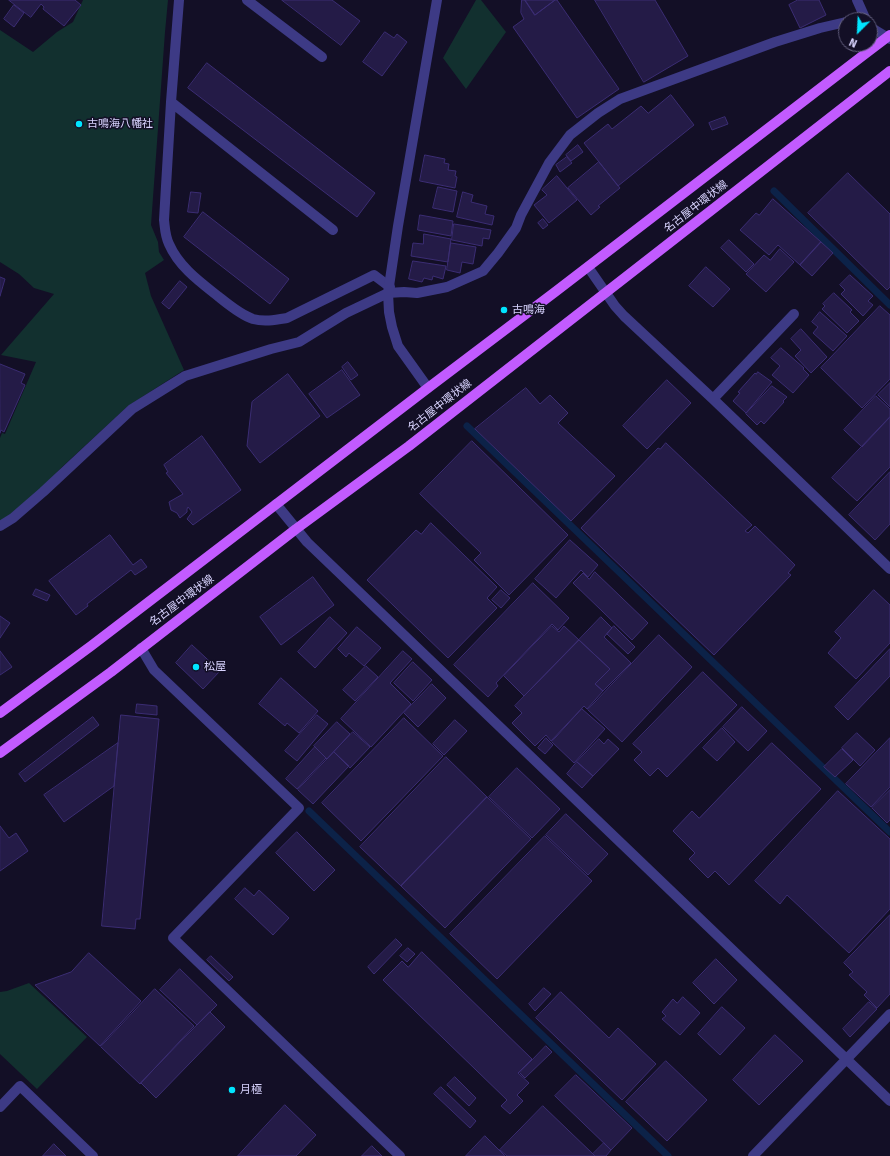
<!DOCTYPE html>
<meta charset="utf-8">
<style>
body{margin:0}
#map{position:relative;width:890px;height:1156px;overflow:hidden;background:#130f26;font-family:Signika,sans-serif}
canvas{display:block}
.north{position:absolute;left:838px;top:12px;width:40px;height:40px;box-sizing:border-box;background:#130f26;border:1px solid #625e7d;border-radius:50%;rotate:204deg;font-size:11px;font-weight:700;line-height:16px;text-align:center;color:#d9d4ff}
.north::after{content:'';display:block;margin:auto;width:14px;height:18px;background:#00e5ff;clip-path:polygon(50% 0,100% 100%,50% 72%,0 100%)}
</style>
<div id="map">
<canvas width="890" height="1156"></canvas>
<div class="north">N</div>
</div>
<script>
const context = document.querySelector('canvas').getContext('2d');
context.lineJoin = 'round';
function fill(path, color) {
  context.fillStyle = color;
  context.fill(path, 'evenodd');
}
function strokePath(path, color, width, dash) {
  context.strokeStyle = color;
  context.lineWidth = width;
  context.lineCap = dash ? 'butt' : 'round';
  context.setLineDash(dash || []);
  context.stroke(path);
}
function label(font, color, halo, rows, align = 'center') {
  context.font = font + ' Signika,"Noto Sans JP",sans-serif';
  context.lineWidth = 3;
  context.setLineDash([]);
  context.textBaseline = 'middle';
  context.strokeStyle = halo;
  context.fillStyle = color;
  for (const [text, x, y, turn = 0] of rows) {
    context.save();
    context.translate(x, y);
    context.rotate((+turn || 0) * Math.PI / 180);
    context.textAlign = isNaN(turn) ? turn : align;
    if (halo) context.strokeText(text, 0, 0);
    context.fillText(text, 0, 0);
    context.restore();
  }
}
fill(new Path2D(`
 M83,0H168L165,32L151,225L158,242L159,252L164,260L145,273L151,296L184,370L128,406L62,467L42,488L13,512L0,522V438L2,433L5,434L36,362L1,355L54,294L34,288L19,274L0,262V30L33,52L57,32L73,22Z
 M476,0H481L506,32L466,89L443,58Z
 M29,983L87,1037L37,1089L0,1054V992L7,991Z`), '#12302f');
strokePath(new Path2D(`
 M774,191L890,305
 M467,426L890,832
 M309,811L668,1156`), '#0c2248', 7);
const building = new Path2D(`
 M9,0H75L81,5L64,26L43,9L44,7L41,4L31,17Z
 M282,0H332L360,21L341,45Z
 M522,0H525L535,15L555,0H557L619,89L577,118L513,27L524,19L521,13Z
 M525,0H555L535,15Z
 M595,0H655L688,56L644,82Z
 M798,0H819L826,15L800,28L789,5Z
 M14,5L24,13L14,27L4,19Z
 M385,32L394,38L397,34L407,42L382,76L363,62Z
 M207,63L375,193L357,217L188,88Z
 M671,95L694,125L618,186L584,143L608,124L612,129L641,106L648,113Z
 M725,117L728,124L712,130L709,123Z
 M578,145L583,152L571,161L566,155Z
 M425,155L445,159L444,163L449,164L448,170L456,171L455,176L457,177L455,188L420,181Z
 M567,157L572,163L560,172L556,165Z
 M599,162L620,188L598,206L600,207L591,215L568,188Z
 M848,173L890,214V287L887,290L808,213Z
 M557,176L577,200L549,223L534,205L547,195L542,190Z
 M438,187L457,191L453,212L433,208Z
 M191,192L201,193L198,213L188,212Z
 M463,192L473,195L471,202L487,206L485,214L494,216L492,225L457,217Z
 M773,199L821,242L800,265L778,245L769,255L740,230L756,213L759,215Z
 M203,212L289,279L270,304L184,237Z
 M420,215L453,221L451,236L418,230Z
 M543,219L548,225L543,229L538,223Z
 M454,224L491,230L489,239L483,238L482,246L452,240Z
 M424,234L451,239L448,262L411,256L413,243L423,244Z
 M729,240L754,264L746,272L721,248Z
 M821,242L833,253L812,276L800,265Z
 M451,243L476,247L473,264L462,262L460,273L447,270Z
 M780,249L794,262L766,292L746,274L764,255L770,260Z
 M413,261L446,266L443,279L433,276L432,280L424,278L422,282L409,279Z
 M706,267L730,289L713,307L689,286Z
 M850,275L873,296L868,301L873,305L863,316L841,294L845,290L840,285Z
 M0,277L5,279L0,296Z
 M180,281L187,287L169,309L162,303Z
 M834,293L852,310L850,312L859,321L847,333L822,309L825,306L823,304Z
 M880,306L890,315V379L862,408L821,368Z
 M820,312L847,336L833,351L813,333L818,327L812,322Z
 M801,329L827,357L811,373L795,356L801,350L791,339Z
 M781,348L804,368L803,369L809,375L793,393L772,375L780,366L771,358Z
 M348,362L358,375L351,380L342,367Z
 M0,364L25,374L21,383L25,385L4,432L1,430L0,433Z
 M342,370L360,395L327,418L309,394Z
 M758,372L772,382L746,413L733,401L740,393L738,392L755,373L756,374Z
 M288,374L320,416L260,463L247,446L252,402Z
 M667,380L691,403L647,449L623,426Z
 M890,383V407L878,395Z
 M772,386L787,397L783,401L784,402L764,424L761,421L757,425L746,414Z
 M526,388L540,404L550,395L568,413L558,423L615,476L571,521L475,429Z
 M876,396L890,409V417L862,447L844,430Z
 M890,417V467L857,501L832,478Z
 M202,436L241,490L193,525L187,519L192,512L188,507L187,509V512L180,518L177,513L171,510L169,502L183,494L166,473L168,472L164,465Z
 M472,441L568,535L509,595L474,560L481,553L420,494Z
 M666,443L752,525L745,531L748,533L755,526L795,565L788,573L791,575L714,655L581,528L658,448L660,449Z
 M890,472V524L875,540L849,515Z
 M431,523L497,587L487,598L497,608L448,658L367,580L416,530L421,534Z
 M110,535L133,565L141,559L147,567L135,575L131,570L87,604L88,606L76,615L49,581Z
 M570,540L598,565L588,577L581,570L556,598L535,579Z
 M595,572L648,623L632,640L573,583L583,573L589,579Z
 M313,577L334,605L281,645L260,617Z
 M533,583L569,618L558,630L552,624L496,683L498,686L488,697L454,665Z
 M36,589L50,595L47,601L33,595Z
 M501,590L510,598L501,608L492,600Z
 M874,590L890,605V643L856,679L828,653L841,638L835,632Z
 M0,616L10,623L0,638Z
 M330,617L347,633L315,668L298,652Z
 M601,617L612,628L604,637L631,663L603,691L595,684L610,669L579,640Z
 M552,626L559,632L564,626L579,640L524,696L504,676Z
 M614,626L635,647L628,654L607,634Z
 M357,627L381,648L364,666L349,653L346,657L338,649Z
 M659,635L692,667L622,742L588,710Z
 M579,640L610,669L595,684L603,691L587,709L584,706L551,741L546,735L535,746L512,723L522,713L515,706Z
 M192,645L220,671L203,689L176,663Z
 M890,649V676L848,720L835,707Z
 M0,651L12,667L0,675Z
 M403,651L412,659L390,683L411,704L371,747L341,719Z
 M413,662L432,680L413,701L394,683Z
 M366,666L378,677L355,701L343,690Z
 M703,672L737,705L667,777L658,768L650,776L634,760L642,752L633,744Z
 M281,678L318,711L299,733L287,723L285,726L259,704Z
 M432,684L446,698L418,727L404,713Z
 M137,704L157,706V715L136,713Z
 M742,707L767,731L748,751L723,727Z
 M582,709L605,729L574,763L552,742Z
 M121,715L159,719L140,919H136L135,929L102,926Z
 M317,715L328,724L297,761L285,751Z
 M93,717L99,725L25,782L19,774Z
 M404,718L443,756L361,841L322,803Z
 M455,720L467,731L444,755L433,744Z
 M337,722L350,734L327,759L314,746Z
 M722,728L735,742L717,761L703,748Z
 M353,732L370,747L350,768L334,752Z
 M857,733L875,750L860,766L842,748Z
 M546,738L553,745L545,754L538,748Z
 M890,738V787L871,807L846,784Z
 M599,739L604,744L608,739L619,749L593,776L577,762Z
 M118,743L114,786L64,822L44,795Z
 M772,743L821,789L729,885L715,871L708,878L689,859L695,853L673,831L692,811L699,818Z
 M315,747L326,758L297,789L286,779Z
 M842,749L853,760L835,777L824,767Z
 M334,752L349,766L313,804L298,790Z
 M446,757L487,797L401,886L360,847Z
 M577,762L593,776L582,788L567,774Z
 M517,768L560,809L532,838L489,797Z
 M890,790V820L887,823L872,808Z
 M838,791L890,839V909L849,953L787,895L780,904L755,881Z
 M487,797L531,839L445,928L401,886Z
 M566,814L608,854L588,875L546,835Z
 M0,826L9,838L16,833L28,851L0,871Z
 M297,832L335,870L314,891L276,853Z
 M545,836L592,881L497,979L450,934Z
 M245,888L254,896L259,890L289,918L273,935L235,899Z
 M890,915V994L877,1008L864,995L867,992L849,975L853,972L844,963Z
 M396,939L402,945L374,974L368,967Z
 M408,948L415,954L407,962L400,956Z
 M422,952L532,1059L518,1073L529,1083L517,1095L523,1101L510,1114L501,1106L507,1100L383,980L402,961L408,967Z
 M89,953L141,1001L100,1046L35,985L71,972Z
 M211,956L233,977L229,981L207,960Z
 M716,959L737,980L714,1004L693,983Z
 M180,969L217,1005L197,1025L160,990Z
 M544,988L551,994L535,1011L529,1004Z
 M155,989L194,1026L140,1084L101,1047Z
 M561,992L609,1038L618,1028L656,1064L622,1100L536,1018Z
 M683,997L700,1013L680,1035L662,1019L666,1016L662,1012L673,999L677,1003Z
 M869,1002L877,1009L850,1037L843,1029Z
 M722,1007L745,1028L720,1055L698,1034Z
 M210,1012L225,1027L156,1098L141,1083Z
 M775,1035L803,1061L759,1105L733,1080Z
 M546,1046L552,1052L525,1078L520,1073Z
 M666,1061L707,1100L667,1141L626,1102Z
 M576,1075L632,1128L611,1150L555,1096Z
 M455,1077L476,1098L469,1106L447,1085Z
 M441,1087L476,1121L470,1128L434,1094Z
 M285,1105L316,1135L296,1156H238Z
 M543,1106L593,1154L595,1156H507L500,1150Z
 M485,1136L505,1156H466Z
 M604,1143L611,1150L606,1156H595L593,1154Z
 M54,1144L66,1156H43Z
 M372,1146L382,1156H362Z`);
fill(building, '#241b47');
strokePath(building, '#3b2d73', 1);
strokePath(new Path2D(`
 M179,0L171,102L164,220C165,228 165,236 169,244C179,267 200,282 219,297C229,305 241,315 253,319C264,322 275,320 287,318L374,275L390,287
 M247,0L322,57
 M857,0L866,20
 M171,102L333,230`), '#3d3a85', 10);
strokePath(new Path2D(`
 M870,27L890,39
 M588,267L615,306L624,316L713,399L890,569
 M428,388L398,346L392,327L389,312L388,293L398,226L437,0
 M713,399L794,314
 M276,504L307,542L890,1101
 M0,526L13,518L43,492L132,409L185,376L271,349L299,342L346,313L388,293L404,292L417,293L447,287L483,271L498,253L516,228L521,215L549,163L570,135L598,113L620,99L775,42L820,28L846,22
 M141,648L154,670L299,808L173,938L400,1156
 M0,1107L20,1086L93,1156
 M753,1156L890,1014`), '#3d3a85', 10);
strokePath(new Path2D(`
 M0,713L91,646L428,388L555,292L861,57L890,35
 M0,753L111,672L296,529L409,446L890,71`), '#c25bff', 10);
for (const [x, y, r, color] of [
 [79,124,4,"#00e5ff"],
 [504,310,4,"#00e5ff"],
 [196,667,4,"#00e5ff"],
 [232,1090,4,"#00e5ff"]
]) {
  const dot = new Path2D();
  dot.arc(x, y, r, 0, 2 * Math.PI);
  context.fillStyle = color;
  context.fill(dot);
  strokePath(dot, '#130f26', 1.5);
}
label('11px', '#d9d4ff', '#130f26', [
 ["古鳴海八幡社",87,124],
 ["古鳴海",512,310],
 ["松屋",204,667],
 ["月極",240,1090]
], 'left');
label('11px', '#d9d4ff', '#130f26', [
 ["名古屋中環状線",696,207,-38],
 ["名古屋中環状線",440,406,-38],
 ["名古屋中環状線",182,601,-37]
]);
</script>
